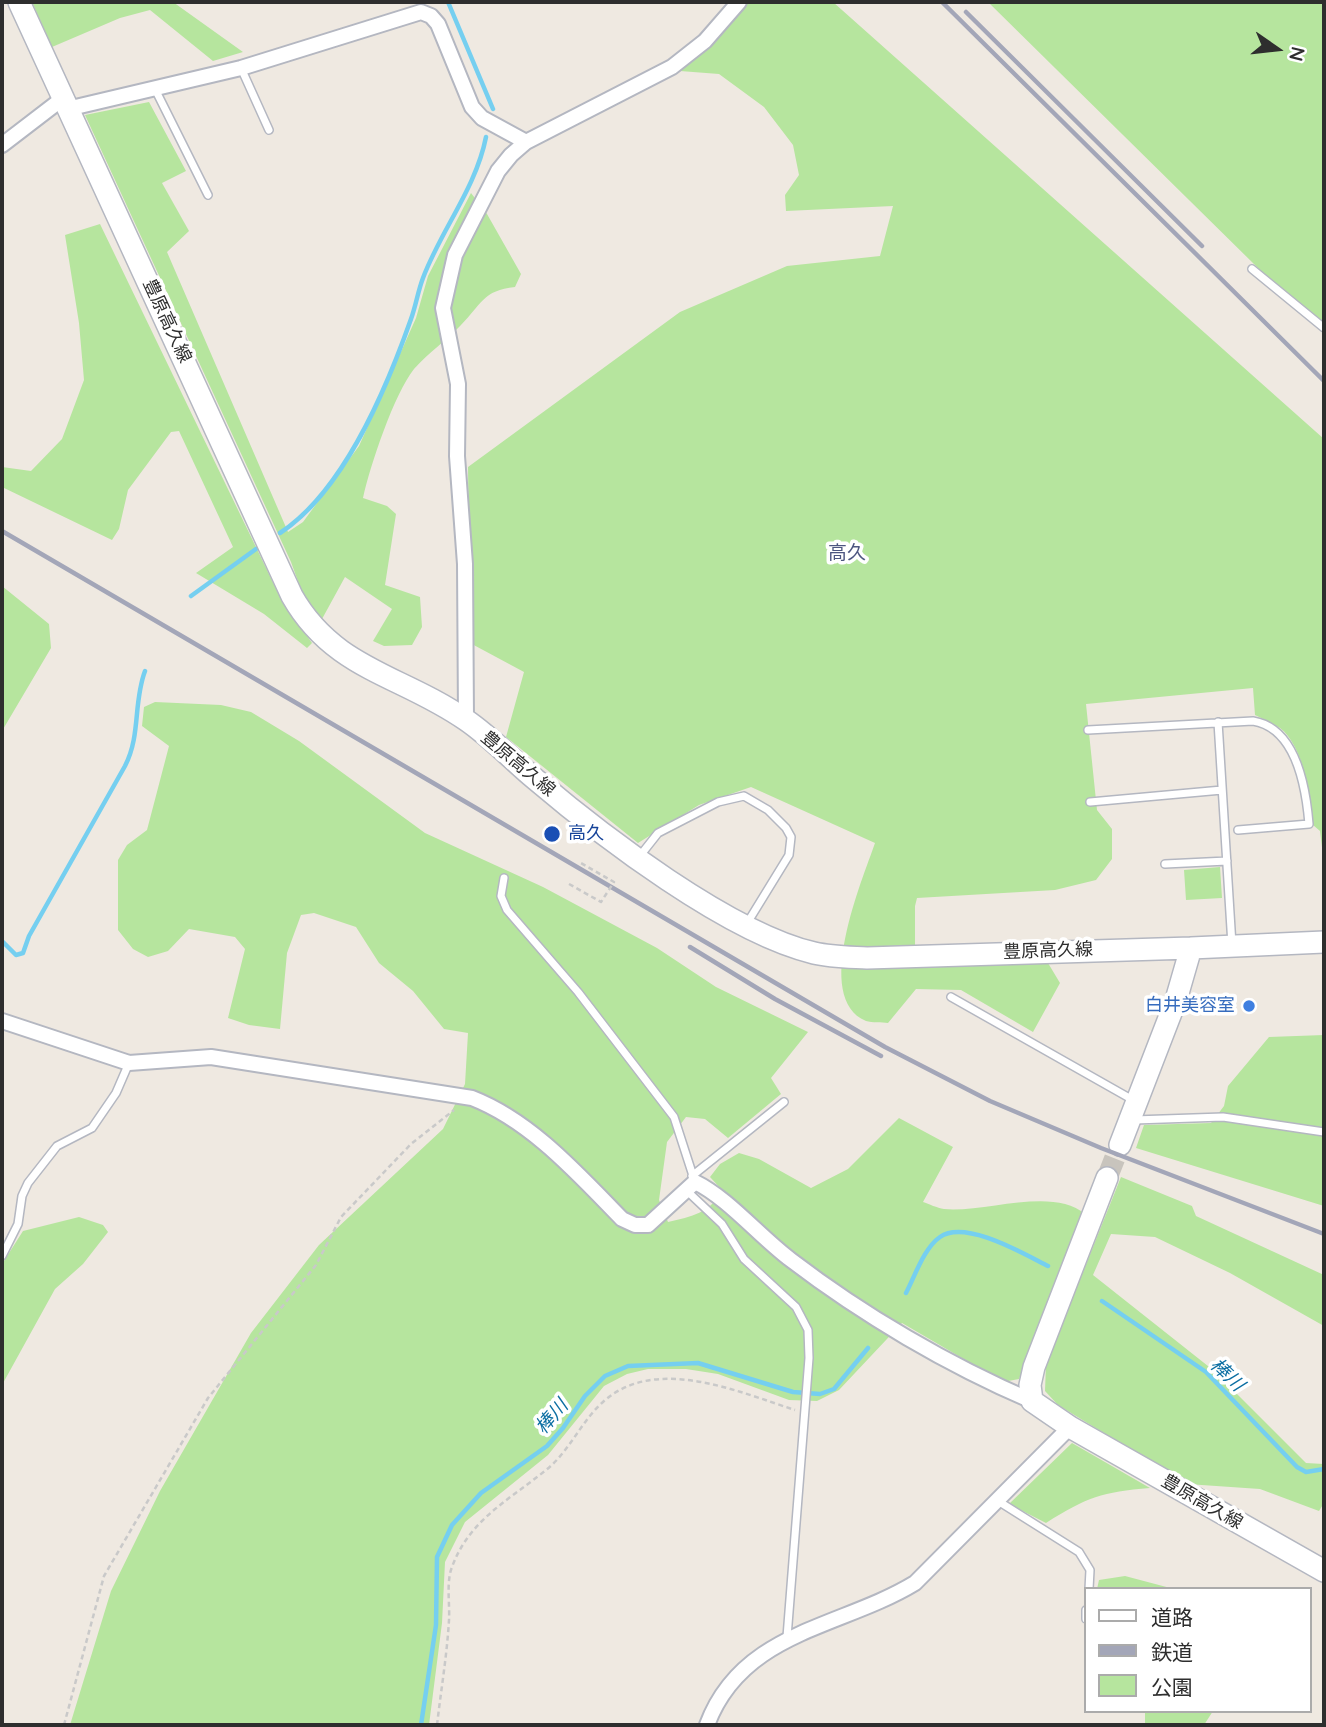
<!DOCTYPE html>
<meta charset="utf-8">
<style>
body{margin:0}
#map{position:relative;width:1326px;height:1727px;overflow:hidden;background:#efe9e1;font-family:Quicksand,"Noto Sans JP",sans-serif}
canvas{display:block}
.frame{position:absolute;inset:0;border:4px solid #2e2e2e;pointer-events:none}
.legend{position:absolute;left:1084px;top:1587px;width:228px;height:126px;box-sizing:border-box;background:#fff;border:2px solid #ababab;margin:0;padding:9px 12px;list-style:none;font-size:21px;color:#2e2e2e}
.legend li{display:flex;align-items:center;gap:14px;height:35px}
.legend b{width:35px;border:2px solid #ababab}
.north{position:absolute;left:1242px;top:14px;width:70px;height:70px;-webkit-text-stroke:5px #fff;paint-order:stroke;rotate:104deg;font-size:19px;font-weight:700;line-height:28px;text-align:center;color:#2e2e2e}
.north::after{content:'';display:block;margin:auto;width:24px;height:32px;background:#2e2e2e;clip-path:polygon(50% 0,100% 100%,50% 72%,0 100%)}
</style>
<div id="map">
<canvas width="1326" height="1727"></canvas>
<div class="frame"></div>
<ul class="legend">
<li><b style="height:9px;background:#fff"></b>道路</li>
<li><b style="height:9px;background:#a3a6b8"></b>鉄道</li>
<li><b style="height:19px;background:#b6e59e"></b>公園</li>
</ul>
<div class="north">N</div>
</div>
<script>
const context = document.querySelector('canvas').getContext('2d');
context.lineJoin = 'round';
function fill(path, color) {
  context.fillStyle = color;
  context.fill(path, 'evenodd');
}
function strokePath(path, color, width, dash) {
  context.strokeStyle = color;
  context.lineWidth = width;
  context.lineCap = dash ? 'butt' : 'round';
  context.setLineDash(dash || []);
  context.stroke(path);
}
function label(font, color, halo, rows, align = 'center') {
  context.font = font + ' Quicksand,"Noto Sans JP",sans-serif';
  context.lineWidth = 7;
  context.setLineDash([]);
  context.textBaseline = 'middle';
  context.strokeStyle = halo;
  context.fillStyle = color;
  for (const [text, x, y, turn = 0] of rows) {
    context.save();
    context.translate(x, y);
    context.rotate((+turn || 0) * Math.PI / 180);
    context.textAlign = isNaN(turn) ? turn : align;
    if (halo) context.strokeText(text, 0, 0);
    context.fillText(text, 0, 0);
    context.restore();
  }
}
fill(new Path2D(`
 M32,2H173L243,52L213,61L150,10L120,18L52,47Z
 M740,2H833L1324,439V864L1320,831L1313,825C1311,798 1303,745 1280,728C1272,723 1263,719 1255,715L1253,688L1086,704L1097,810L1112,829V859L1096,880L1055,890L917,898L915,906V960L1045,958L1060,983L1033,1032L961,990L916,989L888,1023C882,1022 872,1023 866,1021C812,998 862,881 875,843L751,787L699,805L638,843L506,737L524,672L470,643L468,467L680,312L787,266L880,256L893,206L786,211L785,195L799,175L793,145L764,107L719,74L680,71L692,41Z
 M988,2H1324V333Z
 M149,102L186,171L162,183L189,231L167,252L288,532L303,522L359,446L416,318L428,276L471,193L487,214L521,274L515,287C483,290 481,305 461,325C447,340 428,353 414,369C394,394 370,466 363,498L387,506L396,514L385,585L420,597L422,627L412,645L384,646L373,641L392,609L345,577L322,619L304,598L291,562L85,115Z
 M100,224L282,601L312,643L307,648L264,614L196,573L233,547L179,431L171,432L128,490L119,529L112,540L2,487V467L31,471L62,439L84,380L79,323L65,235Z
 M2,586L49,624L51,648L2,731Z
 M155,702L221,705L251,712L299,741L425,833L543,887L657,948L716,987L808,1032L771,1078L781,1094L728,1138L705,1119L686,1117L667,1142L659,1200L668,1222C691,1217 712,1212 722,1190L710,1177L720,1164L739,1153L759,1159L811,1188L848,1169L899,1118L953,1147L923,1202C929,1204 937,1208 944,1209C984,1213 1053,1186 1085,1214L1019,1379L1003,1382L902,1323L839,1390L817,1401L789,1400L718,1374L686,1369H648L627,1374L604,1386L548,1455L465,1522L445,1562L442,1623L429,1725H70L111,1591L160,1491L251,1333L319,1245L443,1129L465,1084L468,1033L444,1029L413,991L379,963L356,927L314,913L301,915L287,953L280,1029L249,1025L228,1018L245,949L235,937L189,929L168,951L148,957L133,949L118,930V860L127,845L147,830L169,746L142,726L144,707Z
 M1220,867L1222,898L1186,900L1184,870Z
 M1324,1035V1206L1136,1148L1144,1125L1211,1123L1224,1106L1228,1086L1269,1037Z
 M1121,1177L1192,1206L1196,1216L1324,1275V1326L1230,1273L1155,1237L1111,1234L1093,1275L1213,1370L1306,1463L1324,1464V1503L1319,1511L1260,1489L1187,1484L1058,1405L1045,1391L1046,1364Z
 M79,1217L103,1225L108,1232L83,1264L55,1289L2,1385V1264L23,1231Z
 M1072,1443L1150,1488C1102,1492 1087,1497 1046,1523L1009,1504Z
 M1125,1576L1174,1589H1097L1099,1580Z
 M1145,1711H1213L1204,1725H1145Z`), '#b6e59e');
strokePath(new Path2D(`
 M448,2L493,109
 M280,533C344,491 386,390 411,319C416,305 418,291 423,278C441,230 476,188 486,137
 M191,596L256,549
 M2,941L16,955L23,953L29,936L125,766C141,735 133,703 145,671
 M906,1293C915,1276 924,1248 940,1237C965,1219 1024,1254 1048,1266
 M1102,1301L1206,1372L1297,1467L1306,1472L1324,1469
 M421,1725L436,1625L437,1557L452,1525L481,1493L547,1446L563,1428L585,1396L605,1376L628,1366L698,1363L793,1392L820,1394L834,1389L868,1348`), '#75cff0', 4.5);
strokePath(new Path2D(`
 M1107,1178L1120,1145`), '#c8c4bd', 21, [21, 10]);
const lane = new Path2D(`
 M241,68L269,130
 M155,89L208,195
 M1252,269L1324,328
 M1218,722L1232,945
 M1088,730L1253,721C1296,728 1306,788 1309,824L1238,830
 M1090,802L1222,790
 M639,857L658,833L718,802L744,796L768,810L786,828L791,837L789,855L746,925
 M1165,864L1227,861
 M504,878L501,896L507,910L578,992L674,1117L695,1182
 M951,997L1133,1100
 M1134,1120L1223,1117L1324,1132
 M692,1176L784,1102
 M686,1190L722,1224L744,1259L796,1307L808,1330L809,1358L787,1637
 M2,1256L18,1224L22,1196L28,1183L57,1146L92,1128L116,1093L129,1063
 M998,1501L1079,1552L1090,1570L1089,1589
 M1086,1610V1619`);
const street = new Path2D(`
 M67,109L241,68L421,12L431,16L438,24L472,107L482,118L526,142
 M2,145L62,99
 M466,719L465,564L457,456L458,384L443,308L455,255L498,171L511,155L526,142L672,67L705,41L739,2
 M2,1021L129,1063L211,1057L472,1098C531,1121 578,1174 622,1219L635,1225H648L695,1182C728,1198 760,1237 791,1260C863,1315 948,1365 1032,1401
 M707,1725C742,1631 841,1628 915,1583L1070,1427`);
const secondary = new Path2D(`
 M19,2L292,596C334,670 402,675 466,720C491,737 512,760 535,779C602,836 729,933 814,953C831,957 849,957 867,958L1191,948L1176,1000L1120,1145
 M1191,948L1324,942
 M1107,1178L1034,1367L1030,1385L1032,1401L1070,1427L1324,1571`);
strokePath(lane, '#b4b7c1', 10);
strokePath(street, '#b4b7c1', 18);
strokePath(secondary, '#b4b7c1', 24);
strokePath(new Path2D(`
 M64,1725L104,1576L208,1398L316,1265L341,1217L411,1144L454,1110
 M437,1725C441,1690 447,1655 449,1620C450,1604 446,1582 452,1567C469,1520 509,1500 546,1470C570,1451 581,1421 604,1401C656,1355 739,1392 795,1410`), '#c9c9c9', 2.5, [5, 3.5]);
strokePath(lane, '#fff', 7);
strokePath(street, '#fff', 14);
strokePath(secondary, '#fff', 21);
strokePath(new Path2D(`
 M942,2L1324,381
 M966,12L1202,246
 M2,531L885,1047L990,1101L1101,1148L1324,1234
 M690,947L775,999L881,1056`), '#a3a6b8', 4.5);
strokePath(new Path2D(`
 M569,884L601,902L614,882L581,863`), '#c9c9c9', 2.5, [5, 3.5]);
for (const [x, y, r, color] of [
 [552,834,9,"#1a4fb4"],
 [1249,1006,7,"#3f7fe0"]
]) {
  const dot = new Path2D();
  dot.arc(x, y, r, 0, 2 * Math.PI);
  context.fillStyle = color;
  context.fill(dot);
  strokePath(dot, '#fff', 2.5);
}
label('18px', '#2e2e2e', '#fff', [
 ["豊原高久線",167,321,65],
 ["豊原高久線",518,764,40],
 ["豊原高久線",1048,951,-2],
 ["豊原高久線",1202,1502,30]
]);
label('18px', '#164399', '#fff', [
 ["高久",568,834]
], 'left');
label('18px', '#366cbe', '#fff', [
 ["白井美容室",1235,1006]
], 'right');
label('19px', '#4d5680', '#fff', [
 ["高久",847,553]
]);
label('italic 19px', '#0d6fa3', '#fff', [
 ["棒川",1227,1375,44],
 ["棒川",552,1417,-49]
]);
</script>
